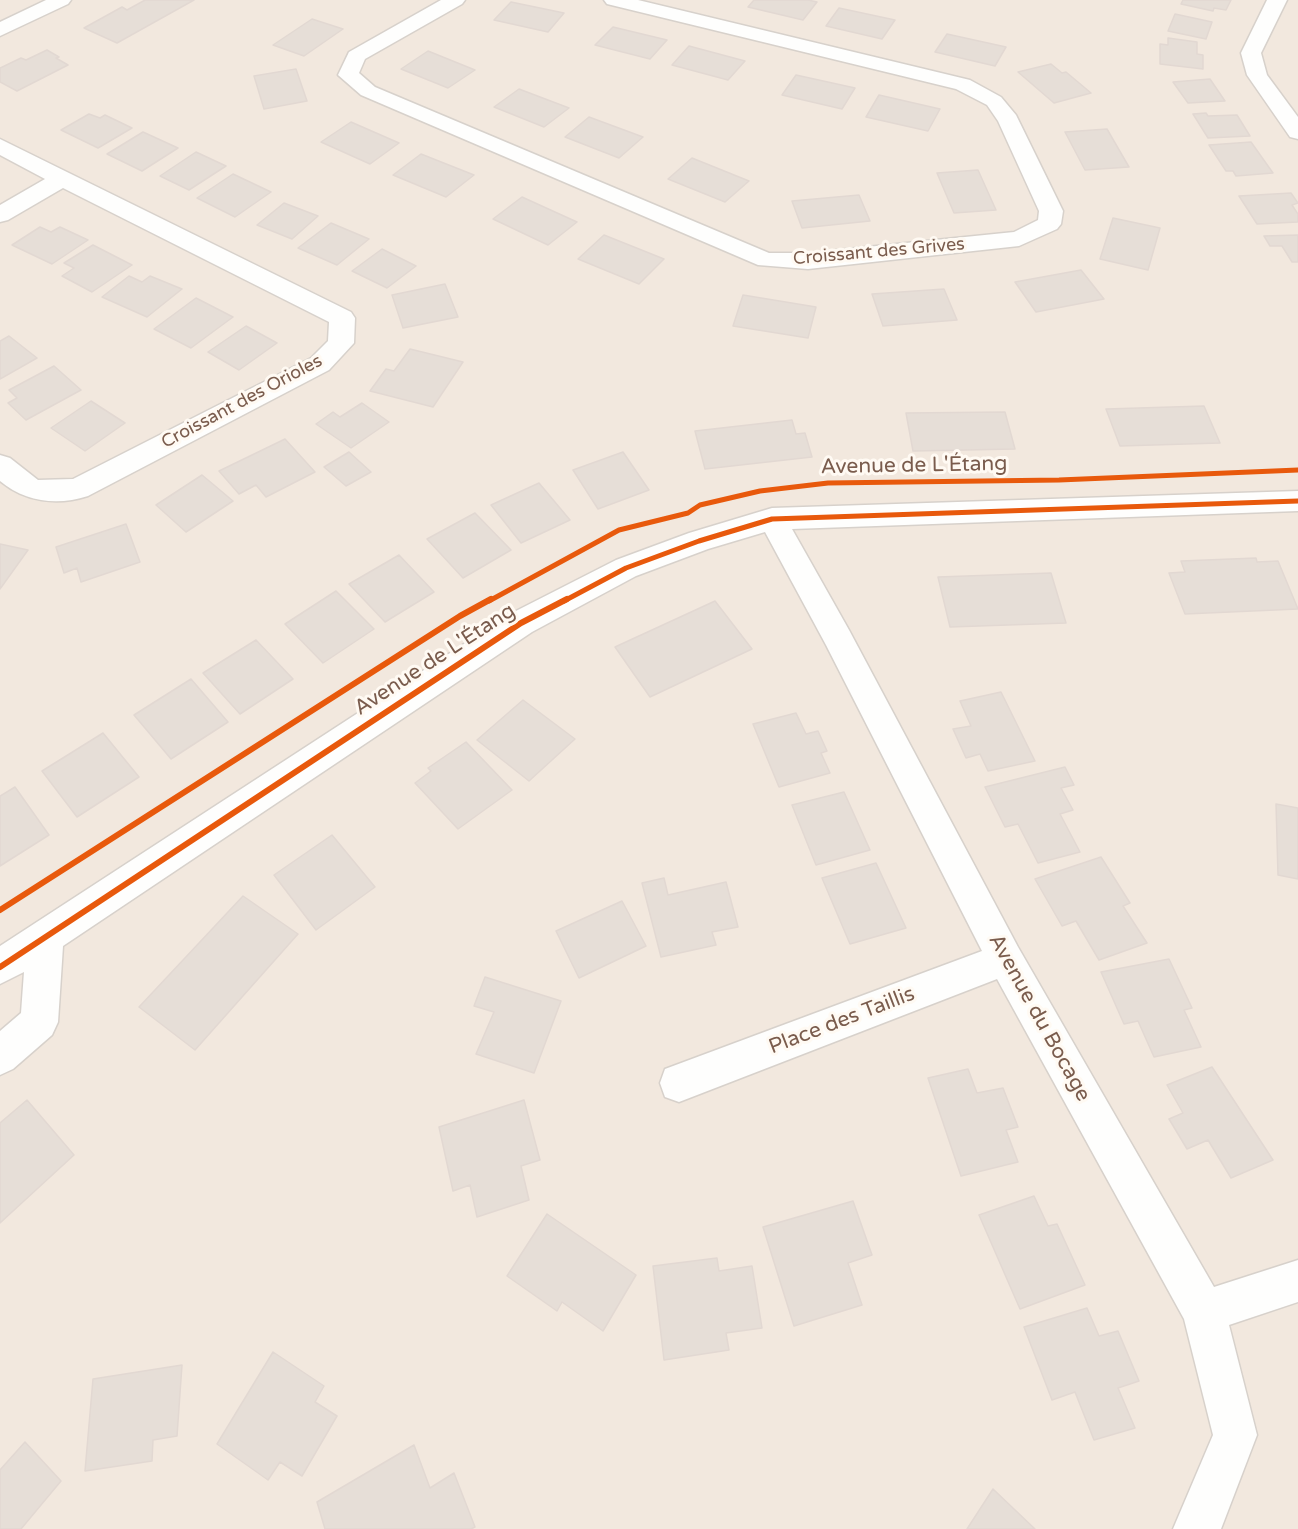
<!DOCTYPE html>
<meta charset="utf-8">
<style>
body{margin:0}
canvas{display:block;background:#f9f5f0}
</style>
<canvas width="1298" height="1529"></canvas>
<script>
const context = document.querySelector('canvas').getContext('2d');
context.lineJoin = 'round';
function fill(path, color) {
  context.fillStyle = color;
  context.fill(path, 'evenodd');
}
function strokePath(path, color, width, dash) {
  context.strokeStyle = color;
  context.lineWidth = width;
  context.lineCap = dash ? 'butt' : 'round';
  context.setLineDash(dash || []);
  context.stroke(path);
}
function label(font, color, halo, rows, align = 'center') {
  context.font = font + ' "Varela Round",sans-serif';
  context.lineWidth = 6;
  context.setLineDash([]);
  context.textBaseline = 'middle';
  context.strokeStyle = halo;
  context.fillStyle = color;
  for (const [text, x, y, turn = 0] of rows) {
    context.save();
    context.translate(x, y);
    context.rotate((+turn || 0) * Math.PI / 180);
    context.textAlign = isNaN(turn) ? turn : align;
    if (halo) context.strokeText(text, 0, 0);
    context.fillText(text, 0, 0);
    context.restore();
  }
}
fill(new Path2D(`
 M0,0H1298V1529H0Z`), '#f2e8de');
const building = new Path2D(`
 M145,0H194L117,43L84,28L122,7L127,10Z
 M754,0H808L817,2L803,20L748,7Z
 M1183,0H1231L1226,10L1214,8L1213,11L1181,4Z
 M511,2L564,13L548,32L494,20Z
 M839,8L895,20L882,39L826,26Z
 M1175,14L1212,22L1206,39L1168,31Z
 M312,19L343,29L304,56L273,45Z
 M613,27L667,40L650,59L595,45Z
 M947,34L1006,47L995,66L935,52Z
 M1168,38L1197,42V54L1203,55V69L1160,64V44L1168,45Z
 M689,46L745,61L728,80L672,65Z
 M47,50L59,57L56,58L68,65L17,91L0,82V68L21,58L26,60Z
 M428,51L475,70L448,88L401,69Z
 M1051,64L1062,73L1066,72L1091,93L1054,103L1018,72Z
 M296,69L307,101L264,109L254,76Z
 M796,75L855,88L842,109L782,95Z
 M1210,79L1225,101L1188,103L1173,82Z
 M519,89L569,108L544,127L494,107Z
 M879,95L940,109L928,131L866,117Z
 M1206,113L1208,116L1237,115L1250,136L1208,138L1193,114Z
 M89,114L100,118L105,115L132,128L98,148L61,130Z
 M589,117L643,137L619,158L565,137Z
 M351,122L399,143L370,164L321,142Z
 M1107,129L1129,167L1085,170L1065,132Z
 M143,132L178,148L142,171L107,154Z
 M1251,142L1273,173L1236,176L1233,171H1226L1209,145Z
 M196,152L226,166L189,190L160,176Z
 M421,154L474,175L446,197L393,175Z
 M692,158L749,181L725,202L668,179Z
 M978,170L996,210L954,213L937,173Z
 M233,174L271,192L235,217L197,198Z
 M1291,193L1298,203L1292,205L1298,214V222L1257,224L1239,196Z
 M859,195L870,221L802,228L792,201Z
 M522,197L577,222L548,245L493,219Z
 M284,203L318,216L292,239L257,225Z
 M1113,218L1160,228L1148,270L1100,259Z
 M331,223L369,239L337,265L298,248Z
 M40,227L51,232L60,227L88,240L52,264L12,245Z
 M604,235L664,259L639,284L578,259Z
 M1298,235V262H1292L1282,246H1270L1264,236Z
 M93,245L132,265L92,292L62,276L74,268L64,263Z
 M382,249L416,266L387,288L352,271Z
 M1081,270L1104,299L1036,312L1015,282Z
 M129,276L142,282L150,276L182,289L147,317L102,297Z
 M445,284L458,317L403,328L392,295Z
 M944,289L957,320L883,326L872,294Z
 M743,295L816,307L808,338L733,326Z
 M196,298L233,317L191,348L154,329Z
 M246,326L277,343L239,370L208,352Z
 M9,336L37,358L0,379V341Z
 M410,349L463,362L433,407L370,391L386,369L394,371Z
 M54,366L81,390L26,420L8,403L17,398L9,390Z
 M91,401L125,423L85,451L51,428Z
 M362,403L389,422L351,448L316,424L333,412L340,417Z
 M1204,406L1220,443L1120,446L1106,409Z
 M1005,412L1015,449L913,451L906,413Z
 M792,420L796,434L805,433L812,457L705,469L695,431Z
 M285,439L315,472L266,497L256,485L239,494L219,471Z
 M349,452L371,472L346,486L324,467Z
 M623,452L649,490L598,509L573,470Z
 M202,475L233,501L186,532L156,505Z
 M539,483L570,520L521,543L491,505Z
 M475,513L511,550L463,578L427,539Z
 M126,524L140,562L81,582L77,568L64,573L56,547Z
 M0,544L28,550L0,589Z
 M399,555L434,592L385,622L349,584Z
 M1256,558L1257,562L1278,561L1298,609L1185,614L1169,573L1185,572L1181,561Z
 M1051,573L1066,623L950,627L938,577Z
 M336,591L374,629L323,663L285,624Z
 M715,601L752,649L650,697L615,647Z
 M256,640L293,679L240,714L203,673Z
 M191,679L228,722L171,759L134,715Z
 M1001,692L1035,761L988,771L980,754L966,758L953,729L971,726L960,701Z
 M523,700L575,739L529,781L477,740Z
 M796,713L806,734L818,731L827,751L821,753L830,773L779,787L753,724Z
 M103,733L139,777L77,817L42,771Z
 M466,742L512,790L458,829L415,783L431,771L428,768Z
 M1065,767L1074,785L1061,788L1073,810L1060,814L1080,852L1038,863L1018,824L1005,827L985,787Z
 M15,787L49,835L0,866V796Z
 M844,792L870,850L816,865L792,805Z
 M1276,804L1298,808V879L1278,875Z
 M332,835L375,887L316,930L274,875Z
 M1101,857L1130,903L1123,906L1147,943L1099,960L1076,921L1062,926L1035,879Z
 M876,863L906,928L850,944L822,878Z
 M664,878L668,895L726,882L738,927L712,932L716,945L661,957L642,883Z
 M243,896L298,934L195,1050L139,1007Z
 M622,901L646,946L579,978L556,931Z
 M1169,959L1192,1008L1184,1010L1201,1047L1154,1057L1138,1021L1124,1024L1101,972Z
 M485,977L561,1001L534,1073L476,1054L494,1012L474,1006Z
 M1212,1067L1273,1160L1231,1178L1208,1140L1187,1149L1169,1119L1183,1113L1167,1085Z
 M968,1069L977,1093L1003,1088L1018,1127L1006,1130L1018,1162L961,1176L928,1078Z
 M27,1100L74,1155L0,1223V1123Z
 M524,1100L540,1160L521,1166L529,1200L477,1217L470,1185L453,1191L439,1127Z
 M1034,1196L1048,1226L1057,1224L1085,1285L1020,1309L979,1215Z
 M853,1201L872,1255L848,1263L862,1305L794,1326L763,1227Z
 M547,1214L636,1275L603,1331L562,1302L557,1311L507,1276Z
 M717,1258L719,1271L752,1266L762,1328L726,1333L729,1350L664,1360L653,1266Z
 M1087,1308L1099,1336L1118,1331L1139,1381L1118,1388L1135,1428L1094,1440L1075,1392L1052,1400L1024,1327Z
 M273,1352L324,1386L315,1402L337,1416L302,1476L280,1462L268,1480L217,1444Z
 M182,1365L177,1436L153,1440L152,1461L85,1471L93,1379Z
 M25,1442L61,1481L21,1529H0V1470Z
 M414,1445L430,1488L454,1473L475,1527L471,1529H325L317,1502Z
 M993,1489L1035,1529H967Z`);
fill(building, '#e6ded7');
strokePath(building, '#e2d8d2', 1.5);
const minor = new Path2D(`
 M46,0H71L68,4L0,36V22Z
 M441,0H465L462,4L365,59L359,73L375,87L769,253H808L1014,232L1038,220L1039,211L998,121L987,105L956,89L607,4L604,0H638L970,80L1001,97L1016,115L1063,211L1061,224L1057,229L1019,246L808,269L758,265L361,95L338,75L349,52Z
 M1267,0H1287L1261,53L1267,75L1298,117V139L1290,137L1247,75L1241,53Z
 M0,139L351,312L355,318L354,343L329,370L88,496C57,506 25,502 0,481V455L10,458L38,480L73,479L311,358L328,341L329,322L63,188L8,220L0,222V205L45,179L0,155Z
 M1298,491V511L792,529L849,630L1018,947L1214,1287L1298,1260V1302L1229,1325L1257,1435L1221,1529H1173L1213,1435L1184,1319L997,979L679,1102L665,1097L660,1083L665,1069L982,951L826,645L765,532L708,549L636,576L532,632L63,946L58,1022L52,1035L13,1069L0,1075V1031L21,1013L24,972L0,984V946L510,614L616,560L689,533L772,508Z`);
strokePath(minor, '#d7d1cb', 3);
fill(minor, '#fefefd');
strokePath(new Path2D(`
 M489,601L619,530L688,513L700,505L760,491L828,483L1059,480L1298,470
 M564,601L626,568L699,541L772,519L1298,501`), '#e8590c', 5);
strokePath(new Path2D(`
 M0,910L460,616L491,599
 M0,967L521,623L567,599`), '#e8590c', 6);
label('18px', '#7a5c4d', '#fffaf3', [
 ["Croissant des Grives",879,252,-5],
 ["Croissant des Orioles",242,402,-28]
]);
label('21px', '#7a5c4d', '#fffaf3', [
 ["Avenue de L'Étang",914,466,-1],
 ["Avenue de L'Étang",435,660,-33],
 ["Avenue du Bocage",1039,1018,61],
 ["Place des Taillis",842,1021,-21]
]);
</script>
